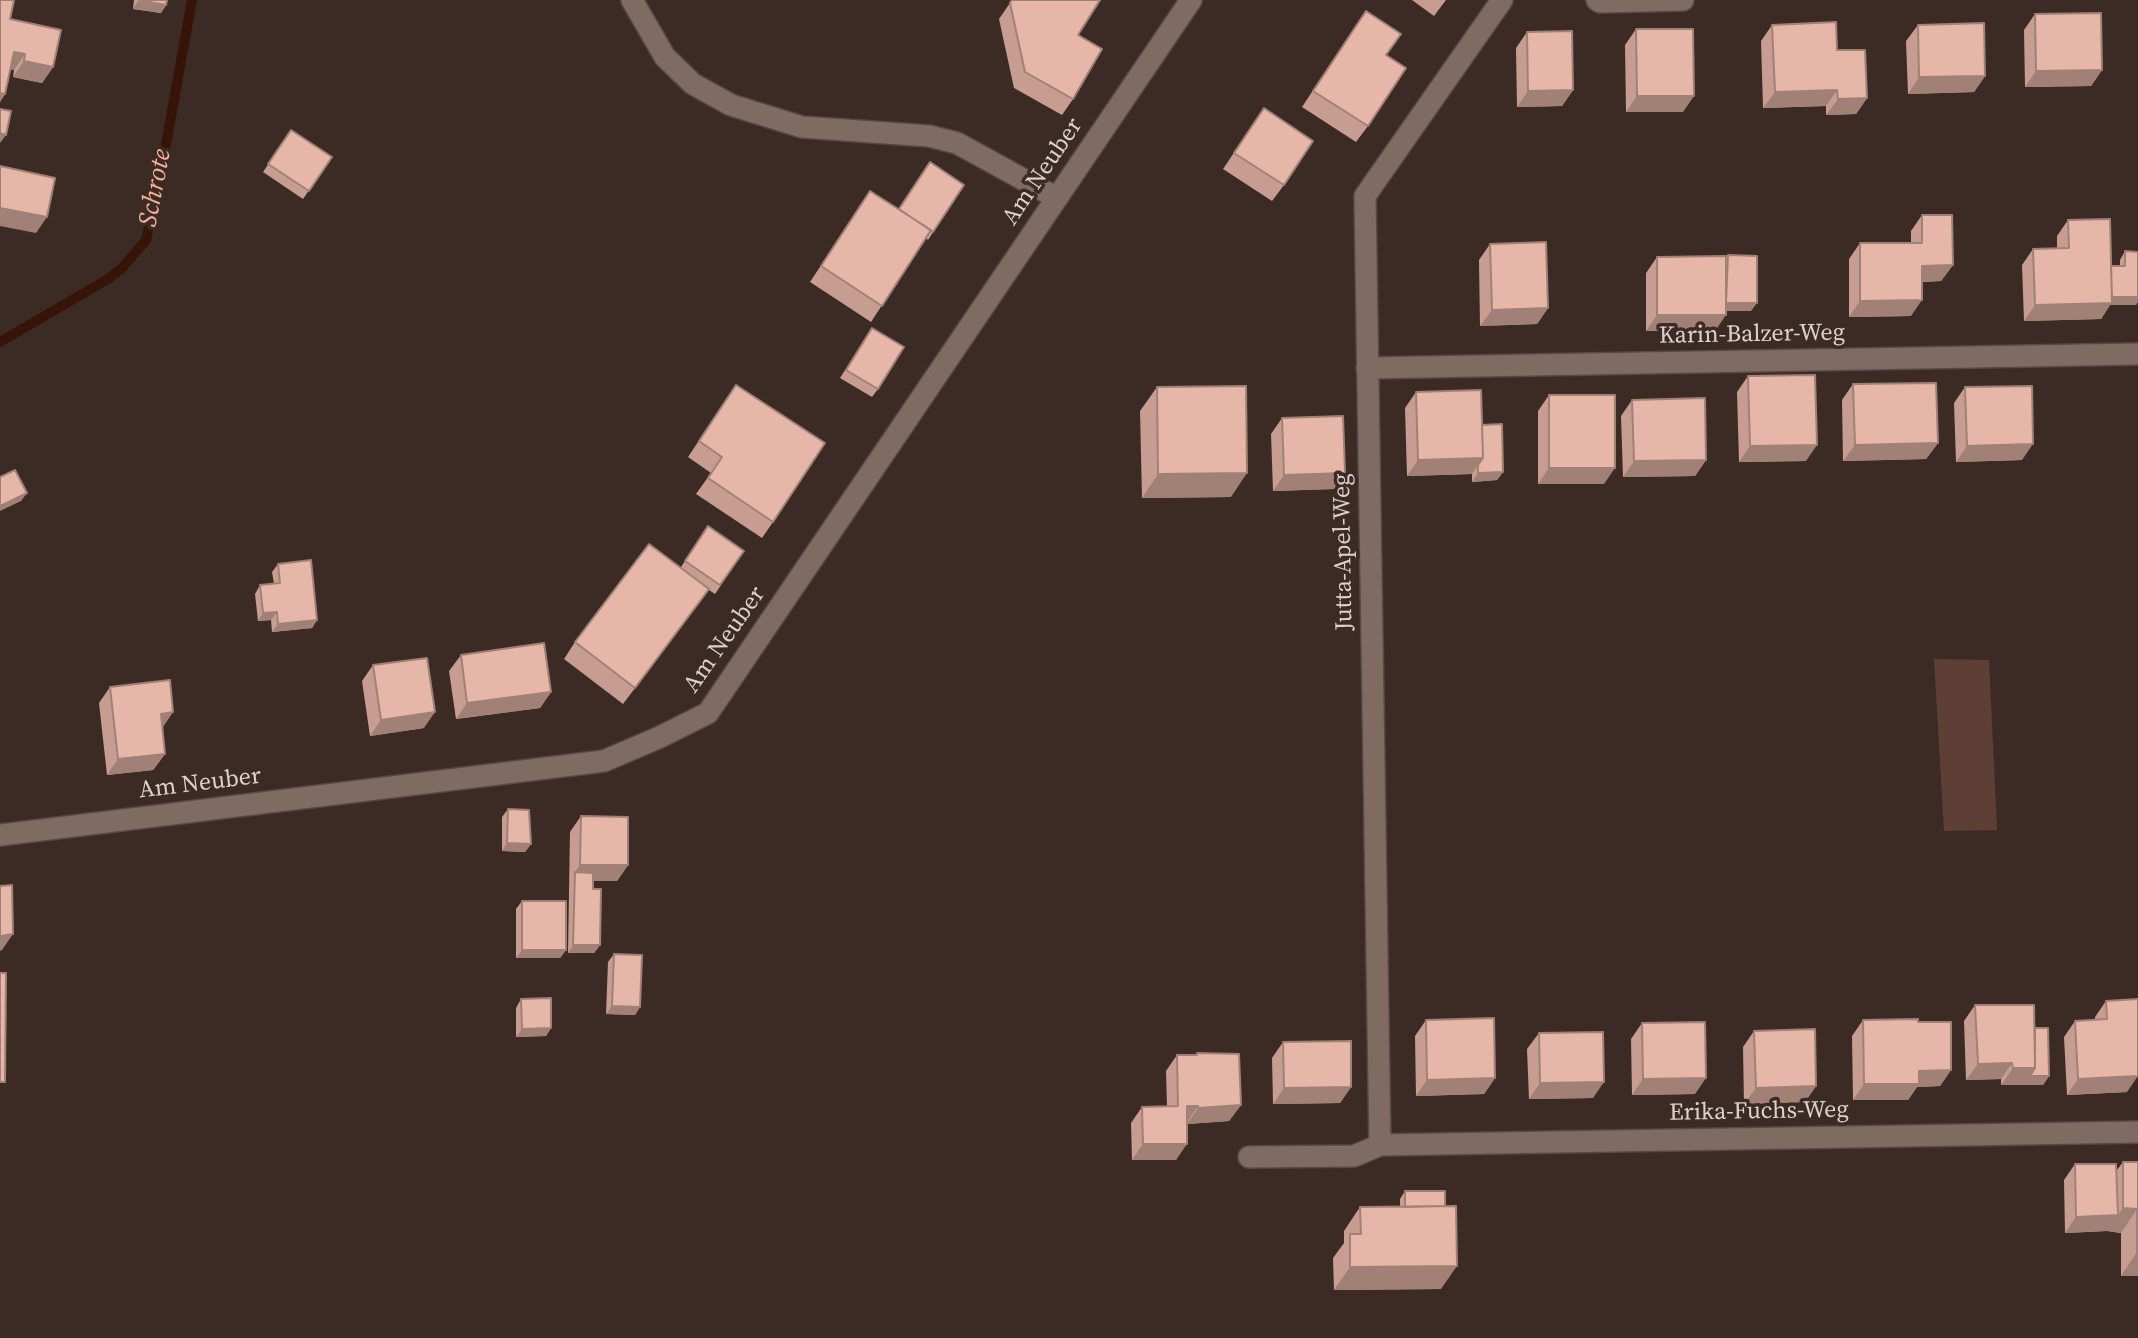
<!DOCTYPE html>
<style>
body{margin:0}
canvas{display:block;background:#3c2b25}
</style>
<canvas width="2138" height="1338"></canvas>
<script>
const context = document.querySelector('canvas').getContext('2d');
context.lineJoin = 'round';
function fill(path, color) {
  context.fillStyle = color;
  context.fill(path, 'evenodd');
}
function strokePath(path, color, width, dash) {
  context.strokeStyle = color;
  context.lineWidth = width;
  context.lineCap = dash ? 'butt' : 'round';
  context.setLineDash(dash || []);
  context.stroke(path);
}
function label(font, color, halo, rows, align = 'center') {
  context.font = font + ' "Source Serif 4",serif';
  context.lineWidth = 7;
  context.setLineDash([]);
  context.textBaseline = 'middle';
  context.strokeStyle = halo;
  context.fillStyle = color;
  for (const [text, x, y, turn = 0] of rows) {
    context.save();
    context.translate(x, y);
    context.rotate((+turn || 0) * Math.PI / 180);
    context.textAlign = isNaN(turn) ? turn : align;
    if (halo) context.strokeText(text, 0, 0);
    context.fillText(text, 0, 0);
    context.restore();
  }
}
fill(new Path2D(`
 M1934,659L1989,660L1997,830L1944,831Z`), '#5d3f35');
strokePath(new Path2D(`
 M0,342L108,279L122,268L146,240L161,172L192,0`), '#371408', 10);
const minor = new Path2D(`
 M632,0L665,57L693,84L731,105L802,127L929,136L957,143L1057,198
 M1597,0L1600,2L1683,0
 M1367,368L2138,354
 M0,835L604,761L660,737L708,713L1191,0
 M1380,1145L1365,196L1502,0
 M1249,1157L1354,1156L1380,1145L2138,1132`);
strokePath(minor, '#574844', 24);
strokePath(minor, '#806b64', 21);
fill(new Path2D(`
 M0,0L10,19L53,67L42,83L13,77L14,70L11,69L5,94L0,102Z
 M134,0H167L166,5L161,13L133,9Z
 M1012,0L1078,35L1073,99L1062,115L1014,88L999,19Z
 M1412,0H1446L1434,16Z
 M2035,14L2102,70L2091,86L2025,87L2024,30Z
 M1772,25L1837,50L1867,98L1856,114L1826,115V106L1763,108L1761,41Z
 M1918,25L1985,76L1974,92L1908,94L1906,41Z
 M1355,27L1386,55L1368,126L1356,142L1302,107Z
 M1636,29L1683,112H1626L1625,45Z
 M1527,32L1573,90L1562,106L1517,107L1516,48Z
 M1264,108L1284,185L1272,201L1223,169Z
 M291,130L332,157L303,199L263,172Z
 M964,185L928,240L926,238L871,322L810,282L870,191L899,209Z
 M1922,215L1953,265L1941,281L1922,282L1911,316L1849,317V259L1860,243H1911V231Z
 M2068,220L2111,266H2120V260L2125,251L2136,305H2110L2101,319L2024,321L2022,265L2033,249H2057V236Z
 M1490,244L1548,308L1537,324L1480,326L1479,260Z
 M1728,255L1751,311H1726L1715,331H1646V273L1657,257H1726Z
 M872,328L878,389L872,397L840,378Z
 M1748,376L1806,461L1739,462L1737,392Z
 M1853,384L1938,443L1926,459L1843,461L1842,400Z
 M736,385L773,522L762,538L696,494L711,473L688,457Z
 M1157,387L1231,497L1142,498L1140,411Z
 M1965,387L2022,460L1956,462L1954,403Z
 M1416,392L1482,425L1503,472L1497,480L1472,482V474L1407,476L1405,408Z
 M1549,395L1604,484H1538V411Z
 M1632,400L1706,460L1695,476L1623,477L1621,416Z
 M1282,418L1345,473L1334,489L1273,491L1271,434Z
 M708,526L744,551L715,594L709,590L623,704L564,659L575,642L681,567Z
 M278,564L317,620L312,628L272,632L271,620L258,621L255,594L260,585L274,584L272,572Z
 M461,655L551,692L540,708L456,719L449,671Z
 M373,665L424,728L370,736L362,681Z
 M110,687L173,712L162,728L165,754L153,770L107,775L99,703Z
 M508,809L531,844L525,852L502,851V817Z
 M581,816L628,865L617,881H593V889L600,945L594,953H568L570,832Z
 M522,901L566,950L560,958H516V909Z
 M614,954L640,1007L635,1015L606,1014L608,962Z
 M521,999L551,1028L546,1036L516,1037V1008Z
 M2106,1001L2127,1092L2067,1095L2064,1037L2075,1021L2095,1020V1017Z
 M1975,1005L2035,1028L2049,1076L2043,1085H2001V1079L1966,1080L1964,1021Z
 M1426,1020L1495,1078L1484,1094L1416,1096L1415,1036Z
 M1863,1020L1918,1022L1951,1070L1940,1086L1917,1087L1908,1100H1853L1852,1036Z
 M1642,1023L1695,1094L1632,1095L1631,1039Z
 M1754,1031L1816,1086L1805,1102L1744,1104L1743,1047Z
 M1539,1033L1593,1098L1529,1099L1527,1049Z
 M1283,1042L1351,1087L1340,1103L1273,1104L1272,1058Z
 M1197,1053L1241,1105L1229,1121L1187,1124L1176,1160H1132L1131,1123L1142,1107H1167L1166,1071L1177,1055H1196Z
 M2123,1162H2138V1276H2121V1233L2107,1231L2065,1233L2064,1180L2075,1164L2117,1170Z
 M1405,1191L1441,1289L1334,1290L1333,1258L1344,1243V1231L1360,1207H1400V1199Z`), '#c69d90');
fill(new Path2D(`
 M138,1L166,5L161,13L133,9Z
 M14,52L25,54L14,70L3,68Z
 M24,61L53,67L42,83L13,77Z
 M2102,70L2091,86L2025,87L2036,71Z
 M1985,76L1974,92L1908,94L1919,77Z
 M1573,90L1562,106L1517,107L1528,91Z
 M1837,90L1826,106L1763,108L1775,92Z
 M0,93L5,94L0,102Z
 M1637,96H1694L1683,112H1626Z
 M1867,98L1856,114L1826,115L1838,99Z
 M0,133L6,135L0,143Z
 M0,208L47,217L36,233L0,226Z
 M1953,265L1941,281L1911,282L1922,266Z
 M2106,297H2138V302L2136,305H2110L2101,319L2024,321L2035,305Z
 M1922,300L1911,316L1849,317L1860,301Z
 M1726,303H1757L1751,311H1720Z
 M1548,308L1537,324L1480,326L1492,310Z
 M1657,315H1726L1715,331H1646Z
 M1938,443L1926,459L1843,461L1855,445Z
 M2033,444L2022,460L1956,462L1967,446Z
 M1817,445L1806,461L1739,462L1750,446Z
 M1483,458L1472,474L1407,476L1418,460Z
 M1706,460L1695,476L1623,477L1634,461Z
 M1549,468H1615L1604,484H1538Z
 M1503,472L1497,480L1472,482L1478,473Z
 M1247,473L1231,497L1142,498L1158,474Z
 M1345,473L1334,489L1273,491L1284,475Z
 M27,493L21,501L0,511V506Z
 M709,589L698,605L623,704L635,688Z
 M277,612L271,620L258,621L263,613Z
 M317,620L312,628L272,632L278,624Z
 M551,692L540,708L456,719L467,703Z
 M173,712L162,728L161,714Z
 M435,712L424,728L370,736L381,720Z
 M165,754L153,770L107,775L118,759Z
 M507,843L531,844L525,852L502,851Z
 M580,865H628L617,881H575V872Z
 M13,934L2,950L0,951V936Z
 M573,945H600L594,953H568Z
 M522,950H566L560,958H516Z
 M612,1006L640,1007L635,1015L606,1014Z
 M551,1028L546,1036L516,1037L522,1029Z
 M2012,1063L2001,1079L1966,1080L1978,1064Z
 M2013,1068H2035L2049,1076L2043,1085H2001Z
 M1951,1070L1940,1086L1917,1087L1908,1100H1853L1864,1084L1919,1071Z
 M2138,1076L2127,1092L2067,1095L2078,1079Z
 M1495,1078L1484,1094L1416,1096L1427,1080Z
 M1706,1078L1695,1094L1632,1095L1643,1079Z
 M1604,1082L1593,1098L1529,1099L1540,1083Z
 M1816,1086L1805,1102L1744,1104L1756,1088Z
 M1351,1087L1340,1103L1273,1104L1284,1088Z
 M1241,1105L1229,1121L1187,1124L1198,1108Z
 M1187,1106H1198L1187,1122Z
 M1143,1144H1187L1176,1160H1132Z
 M2123,1208L2137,1209L2121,1233L2107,1231L2065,1233L2076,1217L2118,1215Z
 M2137,1252H2138V1276H2121Z
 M1457,1266L1441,1289L1334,1290L1350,1267Z`), '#a18076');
const building = new Path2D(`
 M0,0H14L10,19L61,30L53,67L24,61L25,54L14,52L5,94L0,93Z
 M139,0H167L166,5Z
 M1012,0H1100L1078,35L1102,49L1073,99L1025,72L1010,3Z
 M1366,11L1401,34L1386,55L1406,68L1368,126L1313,91Z
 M2101,13L2102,70L2036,71L2035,14Z
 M1836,22L1837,50H1865L1867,98L1838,99L1837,90L1775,92L1772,25Z
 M1984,23L1985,76L1919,77L1918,25Z
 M1636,29H1693L1694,96H1637Z
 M1572,31L1573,90L1528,91L1527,32Z
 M1264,108L1313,141L1284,185L1234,153Z
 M0,109L11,111L6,135L0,133Z
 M291,130L332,157L309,191L268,164Z
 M930,162L964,185L933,232L899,209Z
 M0,166L55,178L47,217L0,208Z
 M870,191L931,230L882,306L821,266Z
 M1922,215H1952L1953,265L1922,266V300L1860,301V243H1922Z
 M2110,219L2112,303L2035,305L2033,249L2069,248L2068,220Z
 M1546,242L1548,308L1492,310L1490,244Z
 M2125,251L2138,252V297H2112L2111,266H2125Z
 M1728,255L1757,256V303H1726Z
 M1726,256V315H1657V257Z
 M872,328L904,347L878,389L846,370Z
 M1815,375L1817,445L1750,446L1748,376Z
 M1936,383L1938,443L1855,445L1853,384Z
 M736,385L825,443L773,522L708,478L722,457L699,441Z
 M1246,386L1247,473L1158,474L1157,387Z
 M2032,386L2033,444L1967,446L1965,387Z
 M1481,390L1483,458L1418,460L1416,392Z
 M1549,395H1615V468H1549Z
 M1705,398L1706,460L1634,461L1632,400Z
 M1343,416L1345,473L1284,475L1282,418Z
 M1502,424L1503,472L1478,473V465L1483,458L1482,425Z
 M15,470L27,493L0,506V477Z
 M708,526L744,551L720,585L685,561Z
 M649,544L709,589L635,688L575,642Z
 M311,560L317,620L278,624L277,612L263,613L260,585L280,583L278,564Z
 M544,643L551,692L467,703L461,655Z
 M427,658L435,712L381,720L373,665Z
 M170,680L173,712L161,714L165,754L118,759L110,687Z
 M508,809L529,810L531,844L507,843Z
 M581,816L628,817V865H580Z
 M575,872L593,873V889H601L600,945H573Z
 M12,885L13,934L0,936V886Z
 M522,901H566V950H522Z
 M614,954L642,955L640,1007L612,1006Z
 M0,973H6L5,1082H0Z
 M551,998V1028L522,1029L521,999Z
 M2138,999V1076L2078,1079L2075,1021L2107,1019L2106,1001Z
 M1975,1005H2034L2035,1068H2013L2012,1063L1978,1064Z
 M1494,1018L1495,1078L1427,1080L1426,1020Z
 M1918,1019V1022H1951V1070L1919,1071V1084H1864L1863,1020Z
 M1705,1022L1706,1078L1643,1079L1642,1023Z
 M2035,1028H2048L2049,1076H2030L2035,1068Z
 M1815,1029L1816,1086L1756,1088L1754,1031Z
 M1603,1032L1604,1082L1540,1083L1539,1033Z
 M1351,1041V1087L1284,1088L1283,1042Z
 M1197,1053L1239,1054L1241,1105L1198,1108V1106H1187V1144H1143L1142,1107L1178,1106L1177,1055H1197Z
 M2123,1162H2138V1252H2137V1209L2123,1208Z
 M2075,1164H2116L2118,1215L2076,1217Z
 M1405,1191H1445V1206L1405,1207Z
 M1456,1206L1457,1266L1350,1267V1234H1361L1360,1207Z`);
fill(building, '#e6b7a8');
strokePath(building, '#a18076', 2);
label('24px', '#ddd1ce', '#3c2b25', [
 ["Am Neuber",1043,172,-56],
 ["Karin-Balzer-Weg",1752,335,-1],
 ["Jutta-Apel-Weg",1344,552,-91],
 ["Am Neuber",725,640,-55],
 ["Am Neuber",200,784,-7],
 ["Erika-Fuchs-Weg",1759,1112,-1]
]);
label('italic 26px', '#f6af98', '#3c2b25', [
 ["Schrote",156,188,-79]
]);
</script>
